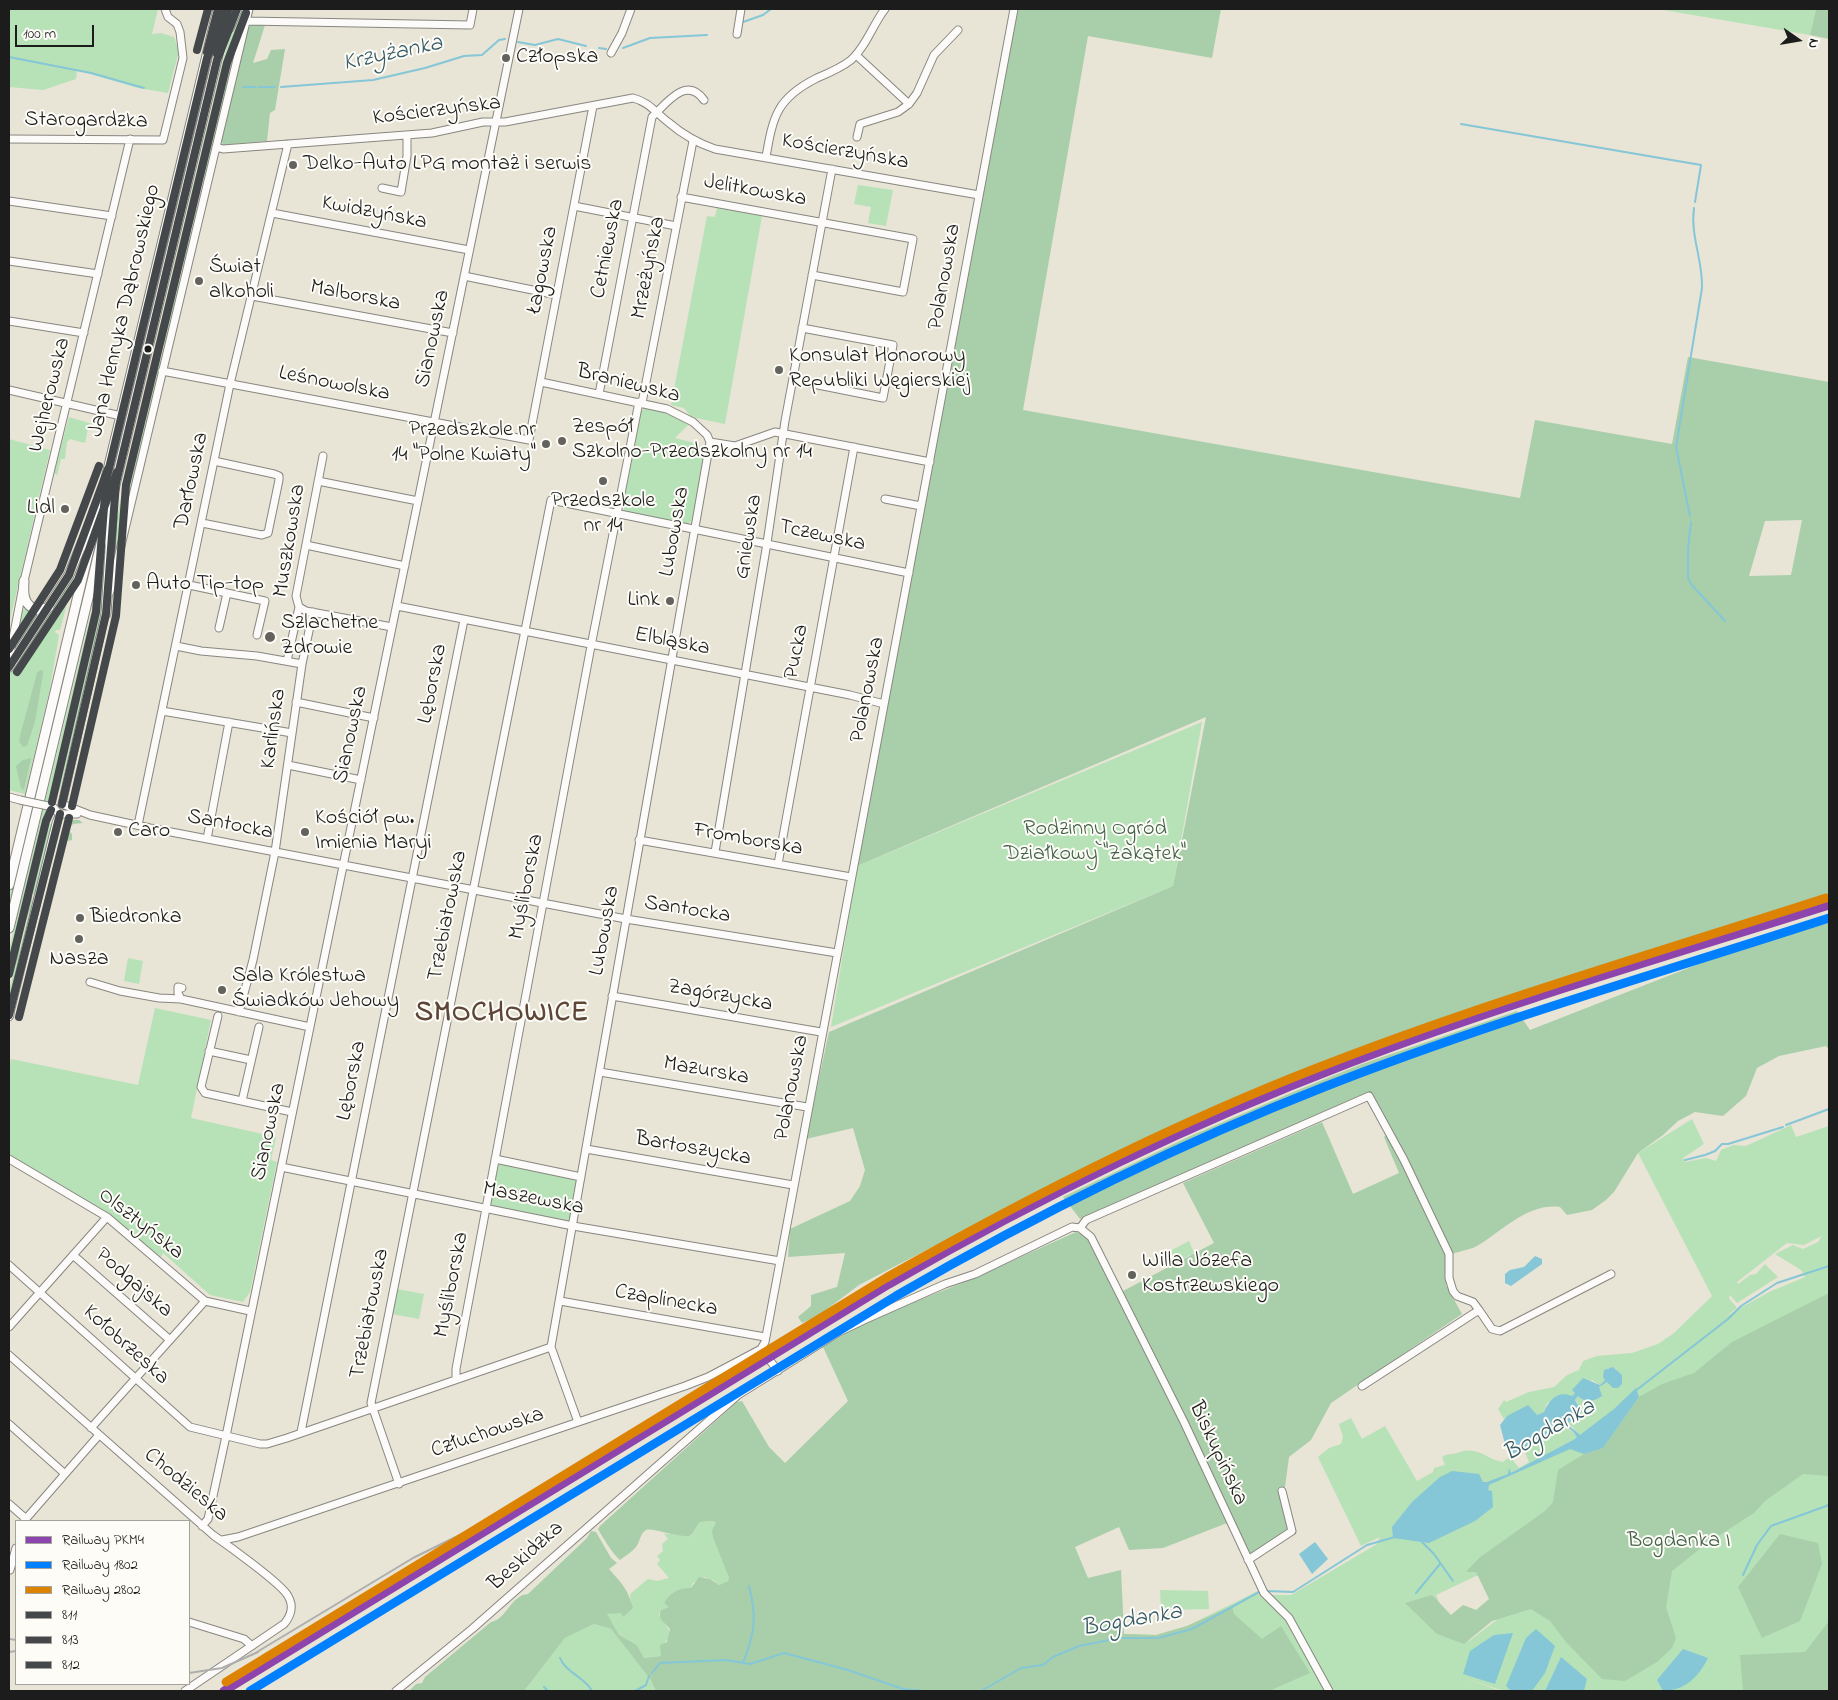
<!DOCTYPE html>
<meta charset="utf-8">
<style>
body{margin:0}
#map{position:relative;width:1838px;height:1700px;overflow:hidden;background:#e8e4d6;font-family:"Indie Flower",sans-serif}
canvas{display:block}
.frame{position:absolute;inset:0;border:10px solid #1c1c1c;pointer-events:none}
.legend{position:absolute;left:15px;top:1520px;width:175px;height:165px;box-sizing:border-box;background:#fdfcf7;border:1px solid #a3a29f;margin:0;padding:6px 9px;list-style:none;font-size:15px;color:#1c1c1c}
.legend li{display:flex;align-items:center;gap:10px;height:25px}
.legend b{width:25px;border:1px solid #a3a29f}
.north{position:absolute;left:1773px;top:15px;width:50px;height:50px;-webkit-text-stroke:4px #fdfcf7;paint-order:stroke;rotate:103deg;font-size:14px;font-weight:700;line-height:20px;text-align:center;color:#1c1c1c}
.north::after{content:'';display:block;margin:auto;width:18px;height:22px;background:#1c1c1c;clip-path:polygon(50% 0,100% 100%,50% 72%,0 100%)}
.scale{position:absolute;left:15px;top:25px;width:79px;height:22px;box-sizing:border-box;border:2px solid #1c1c1c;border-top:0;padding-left:6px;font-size:15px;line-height:18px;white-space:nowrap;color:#1c1c1c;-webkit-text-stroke:4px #fdfcf7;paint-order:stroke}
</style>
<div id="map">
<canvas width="1838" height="1700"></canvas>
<div class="frame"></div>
<ul class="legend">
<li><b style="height:6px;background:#8e44ad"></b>Railway PKM4</li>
<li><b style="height:6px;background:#0080ff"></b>Railway 1802</li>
<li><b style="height:6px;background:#dd8304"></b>Railway 2802</li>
<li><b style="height:6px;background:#45484a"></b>811</li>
<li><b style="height:6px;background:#45484a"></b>813</li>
<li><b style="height:6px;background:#45484a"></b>812</li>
</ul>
<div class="north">N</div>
<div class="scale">100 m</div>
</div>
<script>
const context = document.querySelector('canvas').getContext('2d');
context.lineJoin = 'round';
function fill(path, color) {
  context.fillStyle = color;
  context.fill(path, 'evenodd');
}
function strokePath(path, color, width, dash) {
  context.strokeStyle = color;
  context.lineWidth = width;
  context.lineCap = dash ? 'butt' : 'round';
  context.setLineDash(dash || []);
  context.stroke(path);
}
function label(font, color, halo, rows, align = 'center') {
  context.font = font + ' "Indie Flower",sans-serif';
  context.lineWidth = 4;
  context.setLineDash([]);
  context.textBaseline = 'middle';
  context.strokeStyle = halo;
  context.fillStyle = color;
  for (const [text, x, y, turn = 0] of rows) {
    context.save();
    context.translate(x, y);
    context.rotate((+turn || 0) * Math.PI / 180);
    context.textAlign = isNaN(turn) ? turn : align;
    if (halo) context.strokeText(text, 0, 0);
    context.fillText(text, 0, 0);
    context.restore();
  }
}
fill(new Path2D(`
 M9,9H158L152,34L161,33L174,37L179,51L168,93L138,88L77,70L76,79L43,90L9,87Z
 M221,9H226L9,916V898Z
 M239,9H246L206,177L201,176L194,209L198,211L193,228H189L187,237L191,238L184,265L180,268L178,278L181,281L165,345L163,340L158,339L159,330L224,56Z
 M1658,9H1816L1810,35Z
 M858,185L893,190L886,226L868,223L871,207L854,204Z
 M717,208L762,216L725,424L691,417L684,408L671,405L707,216L715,217Z
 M159,359L162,360L111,573L116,521L151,367L152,373L149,388L152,389Z
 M646,407L676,417L688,425L675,438L699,444L703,451L706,452L694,519L688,524L625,513L623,505L626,506L627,502L624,501L641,411Z
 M69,417L93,424H89L85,443L70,439L67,442L65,459H61L57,476L54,472Z
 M9,439L50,450L9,624Z
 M107,547L100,620L60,790L56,792L52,789L44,823L52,824L9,1001V990L13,975L10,974L13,971L9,966L17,963C22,940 27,918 34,895L29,888L9,958V950Z
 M74,572L73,582L68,589L70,592L60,630H56L55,632L59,635L50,688L25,794L9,790V675L13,665Z
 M25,609L42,612L12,657L21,611Z
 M1202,722L1173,886L831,1027L857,866Z
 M128,958L143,961L139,984L124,981Z
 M155,1008L211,1020L191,1118L276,1137L271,1160L277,1162L250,1292L243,1302L210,1295L163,1253L161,1257L99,1208L9,1156V1067L11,1059L138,1085Z
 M1692,1119L1704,1144L1683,1158L1685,1162L1706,1158L1716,1161L1721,1150L1733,1145L1746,1146L1791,1125L1796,1137L1829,1126V1691H1504L1467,1679L1501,1691H977L1124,1634L1156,1635L1187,1626L1258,1591L1269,1595H1291L1377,1544L1380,1537L1361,1546L1318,1457L1329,1448L1341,1444L1343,1437L1339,1424L1351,1418L1362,1439L1385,1426L1417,1481L1433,1472L1434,1468L1445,1465L1442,1457C1447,1453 1452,1455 1457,1453C1479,1445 1484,1459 1503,1462L1508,1458L1512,1459L1519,1468L1529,1462L1525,1452C1531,1447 1542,1435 1544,1428L1560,1423L1575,1434L1574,1428L1567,1424L1582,1412L1575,1399L1578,1395L1584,1401L1593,1402L1599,1387L1617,1369L1608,1368L1605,1380L1600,1385L1592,1380L1572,1396L1547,1403L1544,1412L1537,1415L1507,1416L1504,1419L1498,1409L1504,1400L1506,1402L1529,1392L1554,1387L1567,1375L1579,1370L1583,1361L1597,1356L1632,1353L1658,1344L1674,1333L1712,1296L1638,1153ZM1822,1236L1818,1242L1803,1249L1793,1245L1775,1254L1801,1270L1805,1277L1769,1292L1726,1316L1737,1308L1729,1298L1730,1295L1737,1303L1778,1277L1765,1264L1756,1274L1750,1275L1738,1284L1737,1282L1787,1243L1804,1245ZM1476,1576H1492L1503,1615L1469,1641L1448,1622L1436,1595Z
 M502,1163L578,1179L570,1223L489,1207L497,1164Z
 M1189,1241L1194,1253L1172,1264L1166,1253Z
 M397,1289L424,1294L419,1319L392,1314Z
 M713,1521L716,1523L717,1545L729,1578L728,1581L719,1585L713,1580L704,1577L693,1583L691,1588C680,1587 669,1593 664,1603L670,1607L661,1610L659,1615C681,1644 663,1632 661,1656L644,1658L637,1645L619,1635L606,1614L621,1612L631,1605L630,1594L648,1579L657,1581L669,1578L657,1564L660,1560L657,1556L663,1551L662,1544L668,1539L664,1534C670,1533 687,1537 690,1536C695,1533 697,1525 700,1522Z
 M1160,1590L1208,1591L1209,1609L1161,1610Z
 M594,1624L611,1629L646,1673L968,1691H524L565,1638Z`), '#b7e2b8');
fill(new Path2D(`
 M1017,9H1221L1212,58L1088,36L1023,410L1520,498L1535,420L1672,444L1688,357L1829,382V897L1363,1049L1107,1156L859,1285L818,1316L802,1323L798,1317L811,1306V1295L837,1287L845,1253L788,1257L790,1229L850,1201L860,1186L865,1170L853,1128L806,1139L829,1032L1173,886L1206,717L857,866ZM1802,520L1791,575L1749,576L1765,521Z
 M1816,9H1829V39L1810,35Z
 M253,24L265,25L253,63L267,59L271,50L285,49L275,110L270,113L267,141L223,145L221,139L248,27Z
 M40,670L43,671V674L35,722L27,746L23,747L19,741L20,736L37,673Z
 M31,758L24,790L21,788L16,766L23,760Z
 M72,820H79L83,823L73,824L68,830L72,834V840L63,842L50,887L63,828Z
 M31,886C36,902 26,919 21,935C19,945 22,956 15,966H10L9,958L25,894Z
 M1829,917V1050L1826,1046L1779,1056L1757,1068L1746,1096L1723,1116L1695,1112L1678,1121L1663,1135L1638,1153L1614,1192L1606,1200L1592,1210L1567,1215L1560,1207C1527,1203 1503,1231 1477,1246C1467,1251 1457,1251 1448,1256L1446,1285L1462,1314L1331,1403L1311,1440L1289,1457L1285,1487L1278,1493L1281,1495L1290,1529L1253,1555L1249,1554L1123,1291L1214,1243L1183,1183L1322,1122L1353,1194L1399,1173L1384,1137L1390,1131L1371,1093L1080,1219L1063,1197L1188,1137L1293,1092L1362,1064L1517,1011L1530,1030L1709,960Z
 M1076,1232L1087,1236L1182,1425L1227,1523L1163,1548L1129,1550L1119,1527L1075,1547L1088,1578L1121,1570L1124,1634L1156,1635L1187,1626L1232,1606L1234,1614L1262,1639L1281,1626L1310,1673L1269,1691H656L651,1680L611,1629L594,1624L565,1638L524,1691H409L416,1684L422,1683L425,1677L491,1622C507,1619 511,1595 528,1594L587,1538L591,1531L596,1532L611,1558L617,1563L609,1569C623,1585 627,1588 633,1608L623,1617L621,1613L607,1614L619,1635L637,1645L644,1658L661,1656L660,1645L667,1642L670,1629C665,1622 657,1620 661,1610L669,1607L664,1603C669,1593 680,1587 691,1588L699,1577L710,1579L719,1585L728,1581L729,1578L713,1537L712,1530L716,1523L713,1521L700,1522C697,1525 695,1531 691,1535C685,1540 651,1527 646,1530C640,1533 640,1542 636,1547C632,1552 625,1556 620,1560C611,1552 604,1539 598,1529L600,1526L737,1402L742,1401L769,1447L785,1463L848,1401L823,1347L869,1320L972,1279Z
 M1829,1293V1476L1803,1474L1765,1501L1754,1513L1706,1544L1672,1571L1666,1607L1676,1638L1672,1648L1657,1662L1625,1681L1602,1679L1566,1642L1550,1621L1531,1609L1492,1621L1464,1644L1437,1634L1405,1603L1432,1595L1451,1615L1463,1605L1476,1610L1489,1599L1476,1572H1466L1479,1558L1545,1511L1553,1502L1558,1470L1584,1454L1603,1448L1639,1397L1662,1384L1694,1373L1732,1342Z
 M1780,1534L1818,1543L1822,1564L1800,1621L1762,1638L1738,1587Z
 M1829,1621V1691H1743L1740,1655L1805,1652Z`), '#a8cfaa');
fill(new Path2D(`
 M1535,1256L1542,1259V1264L1511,1286L1505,1283V1274L1510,1270L1524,1267Z
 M1613,1367L1622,1375V1384L1618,1388H1613L1607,1382L1599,1387L1602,1396C1592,1402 1587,1404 1578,1396L1575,1400L1582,1412L1567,1424L1580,1435L1614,1409L1636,1388L1639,1397L1603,1448L1584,1454L1570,1449L1489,1485L1488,1490L1492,1491L1493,1507L1475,1521L1429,1543L1393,1538L1392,1527L1412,1502L1440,1477L1452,1471L1479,1474L1483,1482H1487L1508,1474L1509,1468L1511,1473L1575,1439L1577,1437C1569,1424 1557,1423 1544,1428V1431L1548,1432L1545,1438C1535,1437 1531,1443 1527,1451L1513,1455L1505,1444L1500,1425L1507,1416L1528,1405L1537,1415L1544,1412C1549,1400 1558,1390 1572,1396L1575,1393L1572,1390L1583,1378L1600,1385L1605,1380L1603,1377L1604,1370Z
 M1315,1542L1328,1559L1312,1574L1299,1554Z
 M1536,1629L1555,1646L1545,1673L1532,1691H1511L1506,1686L1526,1638Z
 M1513,1633L1495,1684L1463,1674L1470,1651L1494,1635Z
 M1683,1649L1708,1658C1699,1677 1684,1691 1663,1691L1657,1680Z
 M1561,1657L1587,1679L1584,1691H1545Z`), '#85c6d7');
strokePath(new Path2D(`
 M743,22L763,15L771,9
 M518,42L535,45L558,39L586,46
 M599,48L606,49
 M623,48L650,38L707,35
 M9,57L91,73L144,88
 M243,87H255
 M258,87H275
 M281,87L373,80L425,68L464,56L482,55L499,40L505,39
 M1461,124L1701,165L1695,202
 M1690,516L1676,447L1702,288C1703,260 1690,236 1694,208
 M1691,522L1688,549V578L1691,584L1725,621
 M1786,1125L1829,1109
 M1685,1160L1705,1155L1715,1151L1722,1144H1728L1783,1127
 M1634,1392L1728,1319L1741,1306L1777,1283L1829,1266
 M1422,1542L1434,1554L1453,1581
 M1743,1575L1757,1545L1771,1526L1829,1505
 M1267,1591L1293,1592L1367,1545L1395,1537
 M1416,1593L1440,1564
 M560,1658C566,1673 586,1678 592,1691
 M743,1663C755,1633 757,1617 749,1586
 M652,1673L660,1663L726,1660L750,1664L784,1653L848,1670L903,1689L925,1691
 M544,1687L548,1691
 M635,1691L646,1685L649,1676
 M942,1691H954
 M981,1691L1021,1668L1043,1665L1053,1657L1079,1646L1119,1638H1158L1192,1629L1259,1592`), '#85c6d7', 2);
const minor = new Path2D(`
 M246,21L470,25L473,9
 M737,34L741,9
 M611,53L622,33L631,9
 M856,55L909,104
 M857,137L860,124L898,112L909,104L917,93L934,55L958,30
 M9,139L163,140L183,58L180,32L177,24L168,17L165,9
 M216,147L223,149L432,133L483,122H505L633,98C649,102 655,112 668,122C682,134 697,143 715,149L979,195
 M766,157C773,116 777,98 817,78C829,73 841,68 851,60C866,47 873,24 885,9
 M382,188L401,192L407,156V135
 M681,197L913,239L903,292L812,275
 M9,201L112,216
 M574,206L676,226
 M272,213L469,250
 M9,261L98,274
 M464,276L557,295
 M252,296L453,333
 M9,321L84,333
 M162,371L529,440L593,106
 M793,380L883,398L893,345L802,328
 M541,382L667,409L693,422L707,435L710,442L735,446L775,432L930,462
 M9,390L121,416
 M599,394L652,117C666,104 686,75 704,100
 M642,403L693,141
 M318,481L418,501
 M885,499L921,506
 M202,523L262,535L268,533L279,480V476L274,474L214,461
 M306,545L405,566
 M189,585L265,601L257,635
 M110,592L249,9
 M397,606L850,695L884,704
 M299,607L306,611L392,627
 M219,628L227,593
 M176,646L201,651L257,656L302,664
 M9,659L24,581L130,139
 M287,661L299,607L296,596L323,456
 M296,702L374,718
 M162,711L292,733
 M288,765L361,780
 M9,797L20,800
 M62,804L106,610
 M62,804L90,815L150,828L626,919L837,953
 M54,808L59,814H77
 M138,825L230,384L288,144
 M207,839L229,722
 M639,840L851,877
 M715,852L767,543L785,421L832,169
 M778,864L854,447
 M90,982L120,991L159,998L181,999L310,1027
 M612,996L821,1032
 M181,999L178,993V987L182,988
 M239,1012L253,960L275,852L302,664L313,612
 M218,1016L201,1087L205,1093L292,1112
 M9,1017L56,823L60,814
 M209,1051L251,1060
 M600,1072L807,1107
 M242,1101L259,1027
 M586,1149L793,1185
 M9,1159L107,1217L205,1301L250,1311
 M495,1159L581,1177
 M281,1167L573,1226L780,1261
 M1080,1228L1086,1220L1369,1096L1404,1160L1449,1254V1278L1453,1291L1457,1296L1473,1302L1479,1310L1362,1386
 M73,1255L170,1340
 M9,1265L190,1427L260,1444H267L287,1438L551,1347
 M560,1301L765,1337
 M1479,1310L1492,1329L1500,1331L1611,1274
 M9,1327L107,1217
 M761,1349L765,1342L1014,9
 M761,1349L778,1371
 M9,1355L213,1535C226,1544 282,1584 288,1596C294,1606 291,1616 284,1624L185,1691
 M456,1379V1369L591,646L639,402
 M578,1422L551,1347L710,442
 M9,1424L64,1473
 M91,1428L205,1301
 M301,1432L464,620
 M399,1484L371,1403L551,500L909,573
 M9,1504L25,1518
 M24,1521L99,1435
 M202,1526L208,1519L226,1436L519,9
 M222,1540L238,1537L685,1386L708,1377L761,1349
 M1248,1560L1292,1531L1282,1491
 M10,1570L16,1548
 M189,1622L244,1639L252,1646
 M396,1691L472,1629L738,1395L839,1332L864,1320L945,1284L975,1274L1072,1227L1080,1228L1091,1237L1184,1422L1264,1593L1289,1618L1329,1691`);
const major = new Path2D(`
 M229,28L237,9
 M24,581C23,594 23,606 38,610L49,607
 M106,614L112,518
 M9,667L69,575L91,521
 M9,885L218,9
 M9,928L229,9
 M9,1015V1014`);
strokePath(minor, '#888680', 9);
strokePath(major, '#888680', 11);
strokePath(minor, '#fcfbf9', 7);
strokePath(major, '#fcfbf9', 9);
strokePath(new Path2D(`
 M10,1639L16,1640
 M9,1652L16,1651
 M252,1655L413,1558L559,1486
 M189,1673L222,1668L258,1652`), '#aeaeac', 2);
const minorBridge = new Path2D(`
 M20,800L48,806`);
strokePath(minorBridge, '#888680', 9, []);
strokePath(minorBridge, '#fcfbf9', 7);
strokePath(new Path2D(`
 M207,52L218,9
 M9,667L69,575L108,469
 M62,804L106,614L116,483L217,60L237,9
 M9,1015L60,814`), '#45484a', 8);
strokePath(new Path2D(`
 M217,54L228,11
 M17,672L78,580L117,472
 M72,806L116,616L126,485L227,63L246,13
 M19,1017L69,818`), '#45484a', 8);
strokePath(new Path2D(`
 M197,50L208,9
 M9,649L60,570L99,466
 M52,802L96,612L106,481L207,58L226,9
 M9,974L46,821L51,810`), '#45484a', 8);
strokePath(new Path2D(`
 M224,1691L889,1284C1036,1199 1189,1124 1349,1063C1506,1003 1668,956 1829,905`), '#8e44ad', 9);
strokePath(new Path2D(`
 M250,1691L896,1296C1034,1216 1176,1145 1324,1087C1489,1022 1660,973 1829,918`), '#0080ff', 9);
strokePath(new Path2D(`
 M226,1682L886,1278C1025,1199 1168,1126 1317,1068C1483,1003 1656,953 1826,898`), '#dd8304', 9);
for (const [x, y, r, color] of [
 [506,58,5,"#63625d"],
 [293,165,5,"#63625d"],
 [199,281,5,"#63625d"],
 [148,349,4.5,"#1c1c1c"],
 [779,370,5,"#63625d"],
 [562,441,5,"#63625d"],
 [546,444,5,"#63625d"],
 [603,481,5,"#63625d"],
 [65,509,5,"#63625d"],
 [136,585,5,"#63625d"],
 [670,601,5,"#63625d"],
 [270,637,6,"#63625d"],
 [118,832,5,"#63625d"],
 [305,832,5,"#63625d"],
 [80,918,5,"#63625d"],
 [79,939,5,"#63625d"],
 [222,990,5,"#63625d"],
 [1132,1275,5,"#63625d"]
]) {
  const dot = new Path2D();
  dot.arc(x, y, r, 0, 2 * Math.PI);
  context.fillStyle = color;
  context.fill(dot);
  strokePath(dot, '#fdfcf7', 2);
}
label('22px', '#1c1c1c', '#fdfcf7', [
 ["Człopska",516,58],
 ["Delko-Auto LPG montaż i serwis",303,165],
 ["Świat",209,268],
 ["alkoholi",209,293],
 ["Konsulat Honorowy",789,357],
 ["Republiki Węgierskiej",789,382],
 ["Zespół",572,428],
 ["Szkolno-Przedszkolny nr 14",572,453],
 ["Przedszkole nr",536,431,"right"],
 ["14 \"Polne Kwiaty\"",536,456,"right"],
 ["Przedszkole",603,502,"center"],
 ["nr 14",603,527,"center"],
 ["Lidl",55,509,"right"],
 ["Auto Tip-top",146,585],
 ["Link",660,601,"right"],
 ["Szlachetne",281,624],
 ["Zdrowie",281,649],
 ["Kościół pw.",315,819],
 ["Imienia Maryi",315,844],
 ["Caro",128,832],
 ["Biedronka",90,918],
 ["Nasza",79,960,"center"],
 ["Sala Królestwa",232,977],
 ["Świadków Jehowy",232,1002],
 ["Willa Józefa",1142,1262],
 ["Kostrzewskiego",1142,1287]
], 'left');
label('22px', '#1c1c1c', '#fdfcf7', [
 ["Kościerzyńska",437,112,-7],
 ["Starogardzka",86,122,1],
 ["Kościerzyńska",845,153,10],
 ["Jelitkowska",755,192,10],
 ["Kwidzyńska",374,214,11],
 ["Cetniewska",609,249,-79],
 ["Mrzeżyńska",650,268,-79],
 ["Łagowska",544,270,-79],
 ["Polanowska",946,277,-80],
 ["Malborska",355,297,11],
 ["Jana Henryka Dąbrowskiego",126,311,-77],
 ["Sianowska",434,339,-78],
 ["Leśnowolska",334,385,11],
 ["Braniewska",628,385,14],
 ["Wejherowska",51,395,-76],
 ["Darłowska",193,481,-78],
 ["Lubowska",676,532,-80],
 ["Gniewska",750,537,-81],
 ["Tczewska",822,537,12],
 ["Muszkowska",291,541,-81],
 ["Elbląska",672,643,11],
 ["Pucka",798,652,-79],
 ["Lęborska",434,684,-79],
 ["Polanowska",869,690,-79],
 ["Karlińska",275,729,-82],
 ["Sianowska",352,735,-78],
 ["Santocka",230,826,11],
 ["Fromborska",748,841,10],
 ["Myśliborska",528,887,-79],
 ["Santocka",687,911,9],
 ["Trzebiatowska",449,916,-79],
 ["Lubowska",606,931,-80],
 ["Zagórzycka",720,997,10],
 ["Mazurska",706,1072,10],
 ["Lęborska",353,1081,-79],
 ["Polanowska",793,1088,-79],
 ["Sianowska",270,1132,-78],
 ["Bartoszycka",693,1150,10],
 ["Maszewska",533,1200,11],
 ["Olsztyńska",140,1225,38],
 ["Podgajska",133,1284,41],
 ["Myśliborska",453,1285,-79],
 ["Czaplinecka",666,1302,10],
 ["Trzebiatowska",371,1314,-79],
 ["Kołobrzeska",125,1346,42],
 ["Człuchowska",488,1434,-19],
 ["Biskupińska",1217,1454,65],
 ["Chodzieska",185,1486,40],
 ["Beskidzka",527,1557,-42]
]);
label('22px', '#44614a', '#fdfcf7', [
 ["Rodzinny Ogród",1095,830],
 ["Działkowy \"Zakątek\"",1095,855],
 ["Bogdanka I",1679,1542]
]);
label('italic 24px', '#355b67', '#fdfcf7', [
 ["Krzyżanka",393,55,-12],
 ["Bogdanka",1550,1432,-30],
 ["Bogdanka",1132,1622,-10]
]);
context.letterSpacing = '1px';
label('bold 28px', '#5d4638', '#fdfcf7', [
 ["SMOCHOWICE",502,1015]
]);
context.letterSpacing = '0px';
</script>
